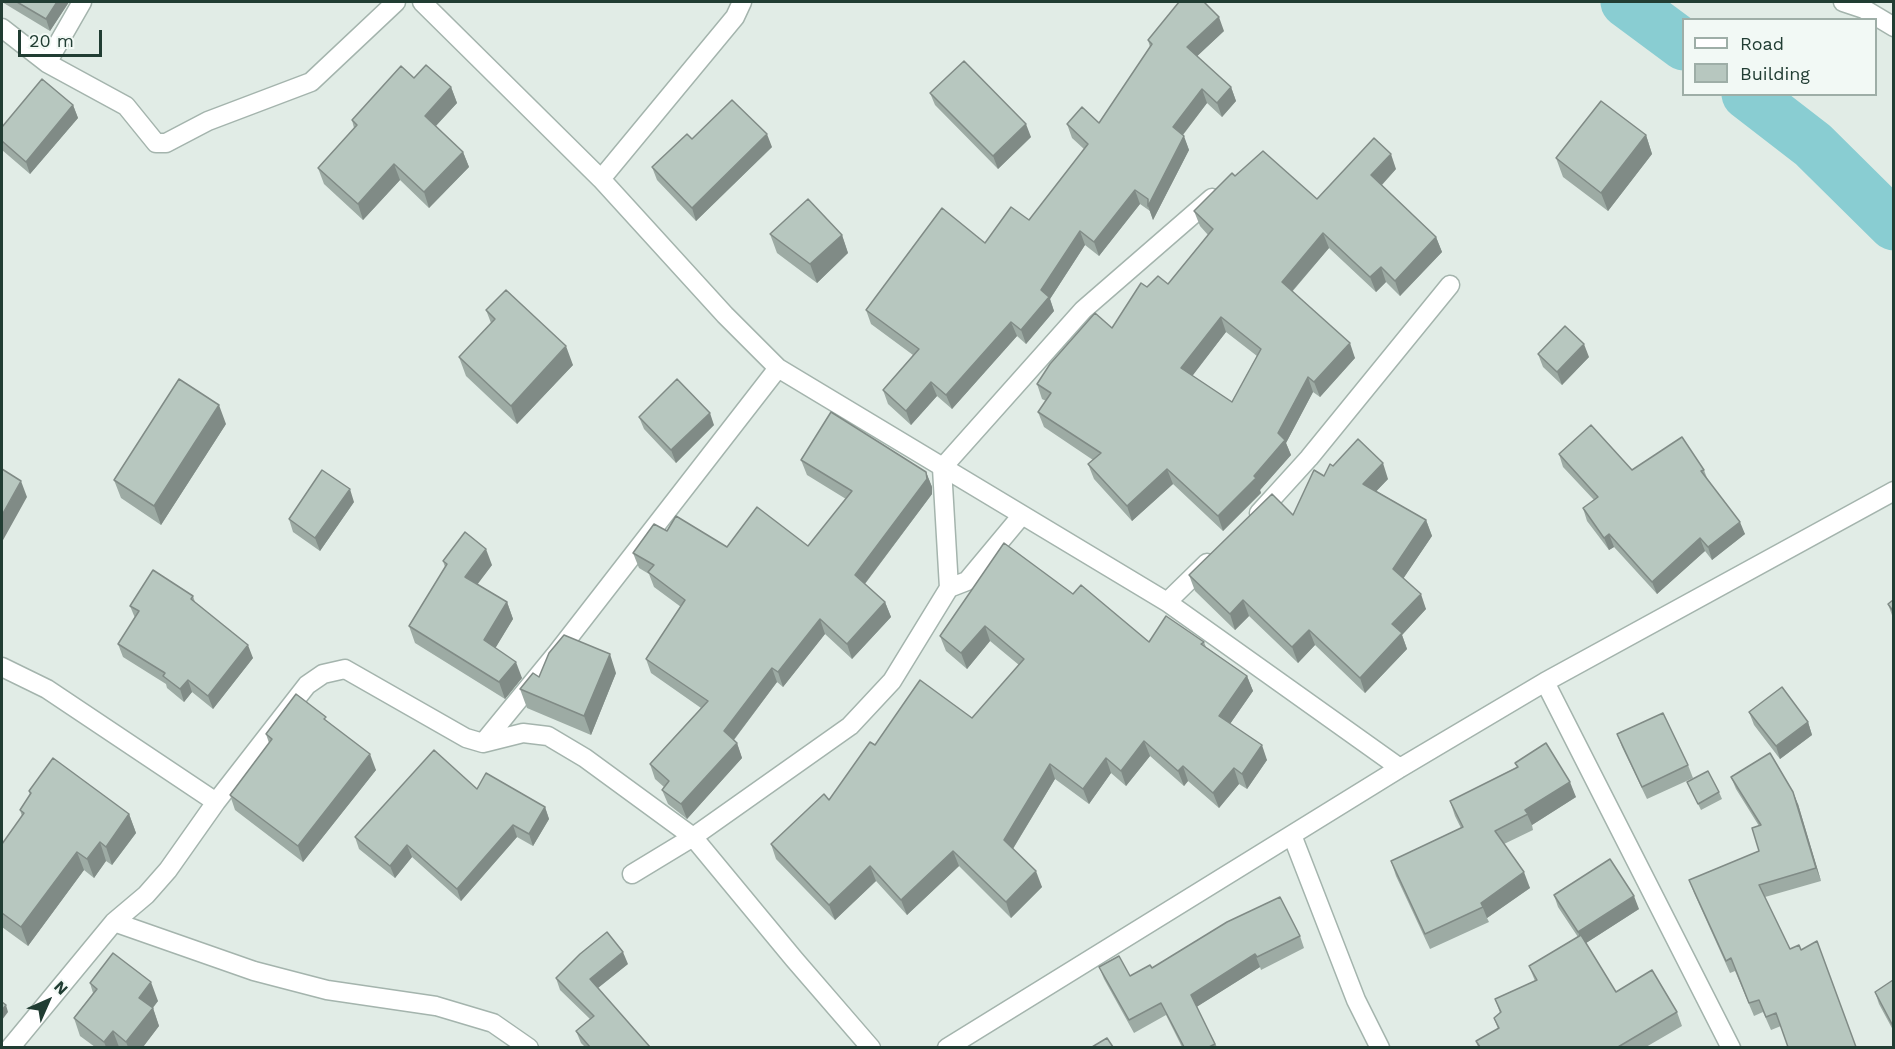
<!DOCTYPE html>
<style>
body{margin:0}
#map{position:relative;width:1895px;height:1049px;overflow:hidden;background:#e1ece6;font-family:"Work Sans",sans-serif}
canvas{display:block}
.frame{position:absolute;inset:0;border:3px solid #213d33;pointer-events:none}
.legend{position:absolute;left:1682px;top:18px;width:195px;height:78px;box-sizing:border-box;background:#f2f9f5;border:2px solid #9eaea7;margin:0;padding:8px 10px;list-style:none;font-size:18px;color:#213d33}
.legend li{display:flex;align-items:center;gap:12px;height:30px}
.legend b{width:30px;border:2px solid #9eaea7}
.north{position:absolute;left:18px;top:971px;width:60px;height:60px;-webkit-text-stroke:4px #f2f9f5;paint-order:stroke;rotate:45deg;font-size:16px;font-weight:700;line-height:24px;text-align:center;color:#213d33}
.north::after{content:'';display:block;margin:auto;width:21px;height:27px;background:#213d33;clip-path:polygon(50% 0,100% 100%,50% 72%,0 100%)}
.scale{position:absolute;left:18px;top:30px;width:84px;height:27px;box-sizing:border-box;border:3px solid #213d33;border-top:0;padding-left:8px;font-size:18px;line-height:21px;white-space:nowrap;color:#213d33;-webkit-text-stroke:4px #f2f9f5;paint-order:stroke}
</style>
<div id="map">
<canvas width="1895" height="1049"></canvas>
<div class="frame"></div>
<ul class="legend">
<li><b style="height:8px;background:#fff"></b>Road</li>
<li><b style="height:16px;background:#b7c7bf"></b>Building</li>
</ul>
<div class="north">N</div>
<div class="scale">20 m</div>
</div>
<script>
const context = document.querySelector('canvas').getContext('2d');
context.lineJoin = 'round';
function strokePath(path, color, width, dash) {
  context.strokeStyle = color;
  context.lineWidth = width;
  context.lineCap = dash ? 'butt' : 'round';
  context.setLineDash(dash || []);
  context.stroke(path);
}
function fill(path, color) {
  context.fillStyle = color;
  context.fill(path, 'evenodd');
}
strokePath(new Path2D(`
 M1626,2L1684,45
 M1747,94L1813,145L1894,225`), '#89cdd2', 51);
const minor = new Path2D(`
 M422,2L601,179L725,315L778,368L1167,602L1400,768
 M1843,2L1864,9L1894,27
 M2,28L47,63L82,2
 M47,63L126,106L156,143H166L208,121L311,82L396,2
 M601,179L735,17L742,2
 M1259,513L1309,458L1450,285
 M949,588L967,581L1022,515
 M1167,602L1207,563
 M2,667L47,689L216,802
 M1545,682L1731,1048
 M483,743L556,654L778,368
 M1292,835L1356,1000L1380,1048
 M632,874L693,837L850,726L892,681L949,588L942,468L1083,310L1212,198
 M114,922L254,971L327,990L436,1006L493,1023L529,1048
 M10,1048L114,922L146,895L168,870L216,802L307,685L323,674L345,669L466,738L483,743L523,733L548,736L585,758L693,837L794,959L871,1048
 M947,1048L1400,768L1545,682L1894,491`);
strokePath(minor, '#a4b4ad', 21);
strokePath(minor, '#fff', 18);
fill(new Path2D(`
 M2,2H69L50,31Z
 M1224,31L1197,56L1231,87L1236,101L1222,117L1207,103L1183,135L1189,150L1153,220L1150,211L1140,204L1099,256L1085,245L1050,299L1054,311L1026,344L1017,336L952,409L937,396L911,425L888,404L883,390L913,355L871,324L866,310L1029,220L1084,149L1072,138L1067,124L1099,123L1150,47L1148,40Z
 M414,78L451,87L457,103L436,126L463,152L469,167L429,208L400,180L363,220L324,184L318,168L354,128L352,120Z
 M930,93L1031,137L998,169L935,105Z
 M73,105L78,118L30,174L2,150V127Z
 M1646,135L1652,154L1608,211L1563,177L1556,158Z
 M692,139L772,147L696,221L657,180L652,167Z
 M1396,169L1382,185L1436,237L1442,252L1400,296L1386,282L1376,292L1329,248L1292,292L1355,358L1320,397L1313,392L1286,443L1291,455L1260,490L1261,493L1223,531L1173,484L1132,521L1094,479L1088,464L1093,460L1044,427L1038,412L1046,401L1042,399L1037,384L1112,328L1147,287L1168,284L1208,235L1200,226L1194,211L1235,176L1317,199ZM1226,332L1257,356L1232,402L1192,375Z
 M770,234L842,235L848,253L817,283L777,253Z
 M486,310L573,365L517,424L466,376L459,357L491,323Z
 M1538,354L1589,357L1562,385L1543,367Z
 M639,417L714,425L676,463L644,429Z
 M226,424L161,525L121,498L114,480Z
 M1559,454L1632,470H1704L1707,478L1745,534L1712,560L1705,551L1657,594L1614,547L1609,550L1587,521L1583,508L1594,500L1563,467Z
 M801,460L926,472L932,487V494L865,584L885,602L891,617L852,659L825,634L783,687L777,682L734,740L737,743L742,758L687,819L668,804L662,790L664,787L655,779L650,764L701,708L651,673L646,659L681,607L654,587L649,574L639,568L633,553L667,531L727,547L808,546L846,499L807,475Z
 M1333,466L1388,479L1376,491L1426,520L1432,536L1403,578L1426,609L1402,635L1407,649L1365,693L1315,645L1298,663L1249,616L1235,630L1195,591L1189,575L1293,515Z
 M354,502L320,551L293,532L289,519Z
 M443,561L492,565L477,584L507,602L513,619L495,648L522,678L505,699L415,643L409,626L445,567Z
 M1073,594L1149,642H1204L1206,647L1247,676L1253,691L1230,724L1267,760L1247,789L1239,784L1219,808L1188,781L1184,786L1150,756L1126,786L1111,773L1089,804L1055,779L1013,849L1042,887L1011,918L959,866L907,915L876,881L835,920L776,859L771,844L829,800L875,745L972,718L1019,665L990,641L967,669L946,651L940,636Z
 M193,596L195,602L253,658L213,709L192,692L184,702L167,688L166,684L123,657L118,644L135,618L130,606Z
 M1893,600V618L1888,604Z
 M616,673L591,735L527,708L520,689L539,677Z
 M1749,712L1808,722L1812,735L1780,759L1754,725Z
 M328,722L376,770L303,862L235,810L230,795L269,743L266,734Z
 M1617,734L1688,765L1693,778L1647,799L1622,747Z
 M1515,763L1576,797L1532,825L1533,830L1504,844L1530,888L1487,918L1489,922L1430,949L1396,876L1391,861L1461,828L1455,816L1450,801L1517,767Z
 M1731,777L1798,804L1821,881L1765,897L1781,1026L1771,1030L1763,1012L1754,1016L1735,971L1730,973L1694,893L1689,880L1759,851V826L1736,789Z
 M1687,782L1719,792L1722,799L1701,810Z
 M477,789L545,807L549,819L533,846L517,837L461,901L412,857L395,878L359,849L355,837Z
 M29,791L129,814L136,833L112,865L106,861L94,878L84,870L28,946L2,927V844L22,816L20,810L30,795Z
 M1554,895L1639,909L1586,943L1616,992L1677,1012L1682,1026L1646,1047H1478L1476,1041L1498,1029L1494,1018L1500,1013L1495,999L1535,981L1529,966L1578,937L1558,907Z
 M1300,936L1304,948L1261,970L1260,967L1196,1007L1217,1047H1182L1166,1015L1134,1033L1104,979L1099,967L1130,976L1152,968Z
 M628,964L598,988L650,1047H585L581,1043L576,1031L590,1019L560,990L556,978Z
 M1893,980V1030L1879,1004L1875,992Z
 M90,983L158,1001L153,1008L159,1026L143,1047H95L80,1036L74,1018L93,993Z`), '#9daba4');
fill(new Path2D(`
 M57,2H69L50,31L46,19Z
 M1219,17L1224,31L1192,61L1187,47Z
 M451,87L457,103L431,131L425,116Z
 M1231,87L1236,101L1222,117L1217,103Z
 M1202,89L1207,103L1178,141L1173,127Z
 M73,105L78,118L30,174L26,162Z
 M1026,124L1031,137L998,169L993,156Z
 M767,134L772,147L696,221L692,208Z
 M1646,135L1652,154L1608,211L1601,193Z
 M1184,136L1189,150L1153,220L1148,206Z
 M463,152L469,167L429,208L424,192Z
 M1391,154L1396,169L1377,190L1371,175Z
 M394,164L400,180L363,220L358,204Z
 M1135,190L1140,204L1099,256L1094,242Z
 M1080,231L1085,245L1050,299L1054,311L1026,344L1021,330L1041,290Z
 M1323,233L1329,248L1287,297L1282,282Z
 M842,235L848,253L817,283L810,264Z
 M1436,237L1442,252L1400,296L1395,281Z
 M1381,267L1386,282L1376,292L1370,277Z
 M1221,317L1226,332L1187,383L1181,368Z
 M1011,322L1017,336L952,409L946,395Z
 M1350,343L1355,358L1320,397L1314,382Z
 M1584,344L1589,357L1562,385L1557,372Z
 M566,346L573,365L517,424L511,406Z
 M1308,377L1313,392L1286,443L1291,455L1260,490L1261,493L1223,531L1218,516L1254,476Z
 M931,382L937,396L911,425L906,411Z
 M219,405L226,424L161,525L154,506Z
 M710,413L714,425L676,463L671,450Z
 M1383,463L1388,479L1369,499L1363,484Z
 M1167,469L1173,484L1132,521L1127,506Z
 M926,472L932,487V494L860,590L855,575Z
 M21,481L27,497L2,542V515Z
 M350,489L354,502L320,551L315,538Z
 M1426,520L1432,536L1399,585L1393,569Z
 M1740,522L1745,534L1712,560L1708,547Z
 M1609,534L1614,547L1609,550L1604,538Z
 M1700,538L1705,551L1657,594L1652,582Z
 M486,549L492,565L471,593L465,577Z
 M1421,594L1426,609L1402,635L1407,649L1365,693L1360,678L1392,624Z
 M1243,600L1249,616L1235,630L1230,614Z
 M507,602L513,619L490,657L484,640Z
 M885,602L891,617L852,659L847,644Z
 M820,619L825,634L783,687L778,672Z
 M985,626L990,641L967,669L961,653Z
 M1309,630L1315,645L1298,663L1292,647Z
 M248,645L253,658L213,709L208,696Z
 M610,654L616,673L591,735L584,716Z
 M516,662L522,678L505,699L499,682Z
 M772,668L777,682L729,746L724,731Z
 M1247,676L1253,691L1225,731L1219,716Z
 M188,680L192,692L184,702L180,689Z
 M1808,722L1812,735L1780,759L1776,746Z
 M1144,741L1150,756L1126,786L1121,771Z
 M737,743L742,758L687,819L681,804Z
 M1262,745L1267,760L1247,789L1242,774Z
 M370,754L376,770L303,862L298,846Z
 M1106,758L1111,773L1089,804L1083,789Z
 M1050,764L1055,779L1009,855L1004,840Z
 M1183,766L1188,781L1184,786L1178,771Z
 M1234,768L1239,784L1219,808L1213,793Z
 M1570,782L1576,797L1532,825L1525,810Z
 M1793,792L1798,804L1821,881L1816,868Z
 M545,807L549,819L533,846L529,834Z
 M129,814L136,833L112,865L106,847Z
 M513,825L517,837L461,901L457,889Z
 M100,842L106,861L94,878L87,859Z
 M407,845L412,857L395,878L390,866Z
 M953,851L959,866L907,915L901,900Z
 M77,852L84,870L28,946L21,927Z
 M870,866L876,881L835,920L829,905Z
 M1036,871L1042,887L1011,918L1006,902Z
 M1524,872L1530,888L1487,918L1481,903Z
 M1634,896L1639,909L1583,945L1578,932Z
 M623,952L628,964L594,991L590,979Z
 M1255,954L1260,967L1195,1008L1191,995Z
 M151,982L158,1001L146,1016L139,998Z
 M6,1005L8,1012L2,1020V1010Z
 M153,1008L159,1026L143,1047H128L126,1042Z
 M113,1031L119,1047H106L104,1042Z`), '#808b86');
const building = new Path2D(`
 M17,2H57L46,19Z
 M1179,2H1204L1219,17L1187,47L1231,87L1217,103L1202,89L1173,127L1184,136L1148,206V199L1135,190L1094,242L1080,231L1041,290L1049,297L1021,330L1011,322L946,395L931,382L906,411L883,390L919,349L866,310L942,208L985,243L1011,207L1029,220L1088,144L1067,124L1082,107L1099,123L1152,44L1148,40Z
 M964,61L1026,124L993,156L930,93Z
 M426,65L451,87L425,116L463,152L424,192L394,164L358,204L318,168L357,125L352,120L401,66L414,78Z
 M42,79L73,105L26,162L2,141V127Z
 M732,100L767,134L692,208L652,167L687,134L692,139Z
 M1601,101L1646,135L1601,193L1556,158Z
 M1374,138L1391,154L1371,175L1436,237L1395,281L1381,267L1370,277L1323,233L1282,282L1350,343L1314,382L1308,377L1278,433L1285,440L1254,476L1256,478L1218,516L1167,469L1127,506L1088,464L1101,453L1038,412L1051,393L1037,384L1050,364L1095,313L1112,328L1141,283L1147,287L1158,276L1168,284L1213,229L1194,211L1232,173L1235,176L1263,151L1317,199ZM1221,317L1261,349L1232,402L1181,368Z
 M808,199L842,235L810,264L770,234Z
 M506,290L566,346L511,406L459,357L495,319L486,310Z
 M1565,326L1584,344L1557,372L1538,354Z
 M179,379L219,405L154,506L114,480Z
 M677,379L710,413L671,450L639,417Z
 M831,412L926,472L927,479L855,575L885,602L847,644L820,619L778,672L772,668L724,731L737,743L681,804L662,790L669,781L650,764L708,701L646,659L685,600L648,572L654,565L633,553L654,524L667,531L676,516L727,547L757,507L808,546L852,491L801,460Z
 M1591,425L1632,470L1682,437L1704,470L1701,471L1740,522L1708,547L1700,538L1652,582L1609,534L1604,538L1583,508L1598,497L1559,454Z
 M1358,439L1383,463L1363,484L1426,520L1393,569L1421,594L1392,624L1402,633L1360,678L1309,630L1292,647L1243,600L1230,614L1189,575L1272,494L1293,515L1314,470L1324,476L1330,464L1333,466Z
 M2,469L21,481L2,515Z
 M322,470L350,489L315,538L289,519Z
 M465,532L486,549L465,577L507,602L484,640L516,662L499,682L409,626L447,564L443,561Z
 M1004,543L1073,594L1081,585L1149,642L1166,616L1204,642L1201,644L1247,676L1219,716L1262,745L1242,774L1234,768L1213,793L1183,766L1178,771L1144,741L1121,771L1106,758L1083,789L1050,764L1004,840L1036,871L1006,902L953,851L901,900L870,866L829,905L771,844L824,794L829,800L870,742L875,745L920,680L972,718L1024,659L985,626L961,653L940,636Z
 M153,570L193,596L191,599L248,645L208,696L188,680L180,689L163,676L165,673L118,644L139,611L130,606Z
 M1893,600V611L1888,604Z
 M564,635L610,654L584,716L520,689L533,673L539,677L549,653Z
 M1782,687L1808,722L1776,746L1749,712Z
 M296,694L326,717L324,719L370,754L298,846L230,795L272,739L266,734Z
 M1663,713L1688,765L1642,787L1617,734Z
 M1546,743L1570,782L1525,810L1528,814L1495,831L1524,872L1481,903L1483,907L1425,934L1391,861L1463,827L1450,801L1518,767L1515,763Z
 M434,750L477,789L486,773L545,807L529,834L513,825L457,889L407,845L390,866L355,837Z
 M1770,753L1793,792L1816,868L1759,885L1790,949L1799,945L1801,950L1817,941L1856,1047H1788L1776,1013L1766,1017L1759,1000L1749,1003L1731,958L1726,961L1689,880L1759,851L1752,828L1761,825L1731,777Z
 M53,758L129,814L106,847L100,842L87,859L77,852L21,927L2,913V844L24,813L20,810L31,793L29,791Z
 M1708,771L1719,792L1698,804L1687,782Z
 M1610,859L1634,896L1578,932L1554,895Z
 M1280,897L1300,936L1257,957L1255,954L1191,995L1215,1044L1209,1047H1184L1161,1003L1129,1020L1099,967L1119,956L1130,976L1150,965L1152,968L1227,922Z
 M607,932L623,952L590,979L650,1047H589H590L576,1031L594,1016L556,978L580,954Z
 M1581,935L1616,992L1652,970L1677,1012L1618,1047H1480L1476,1041L1499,1028L1494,1018L1501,1012L1495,999L1537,980L1529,966Z
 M113,953L151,982L139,998L153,1008L126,1042L113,1031L104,1042L74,1018L97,989L90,983Z
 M1893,980V1026L1875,992Z
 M2,1002L6,1005L2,1010Z
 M1107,1038L1113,1047H1092Z`);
fill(building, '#b7c7bf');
strokePath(building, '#808b86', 1.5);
</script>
